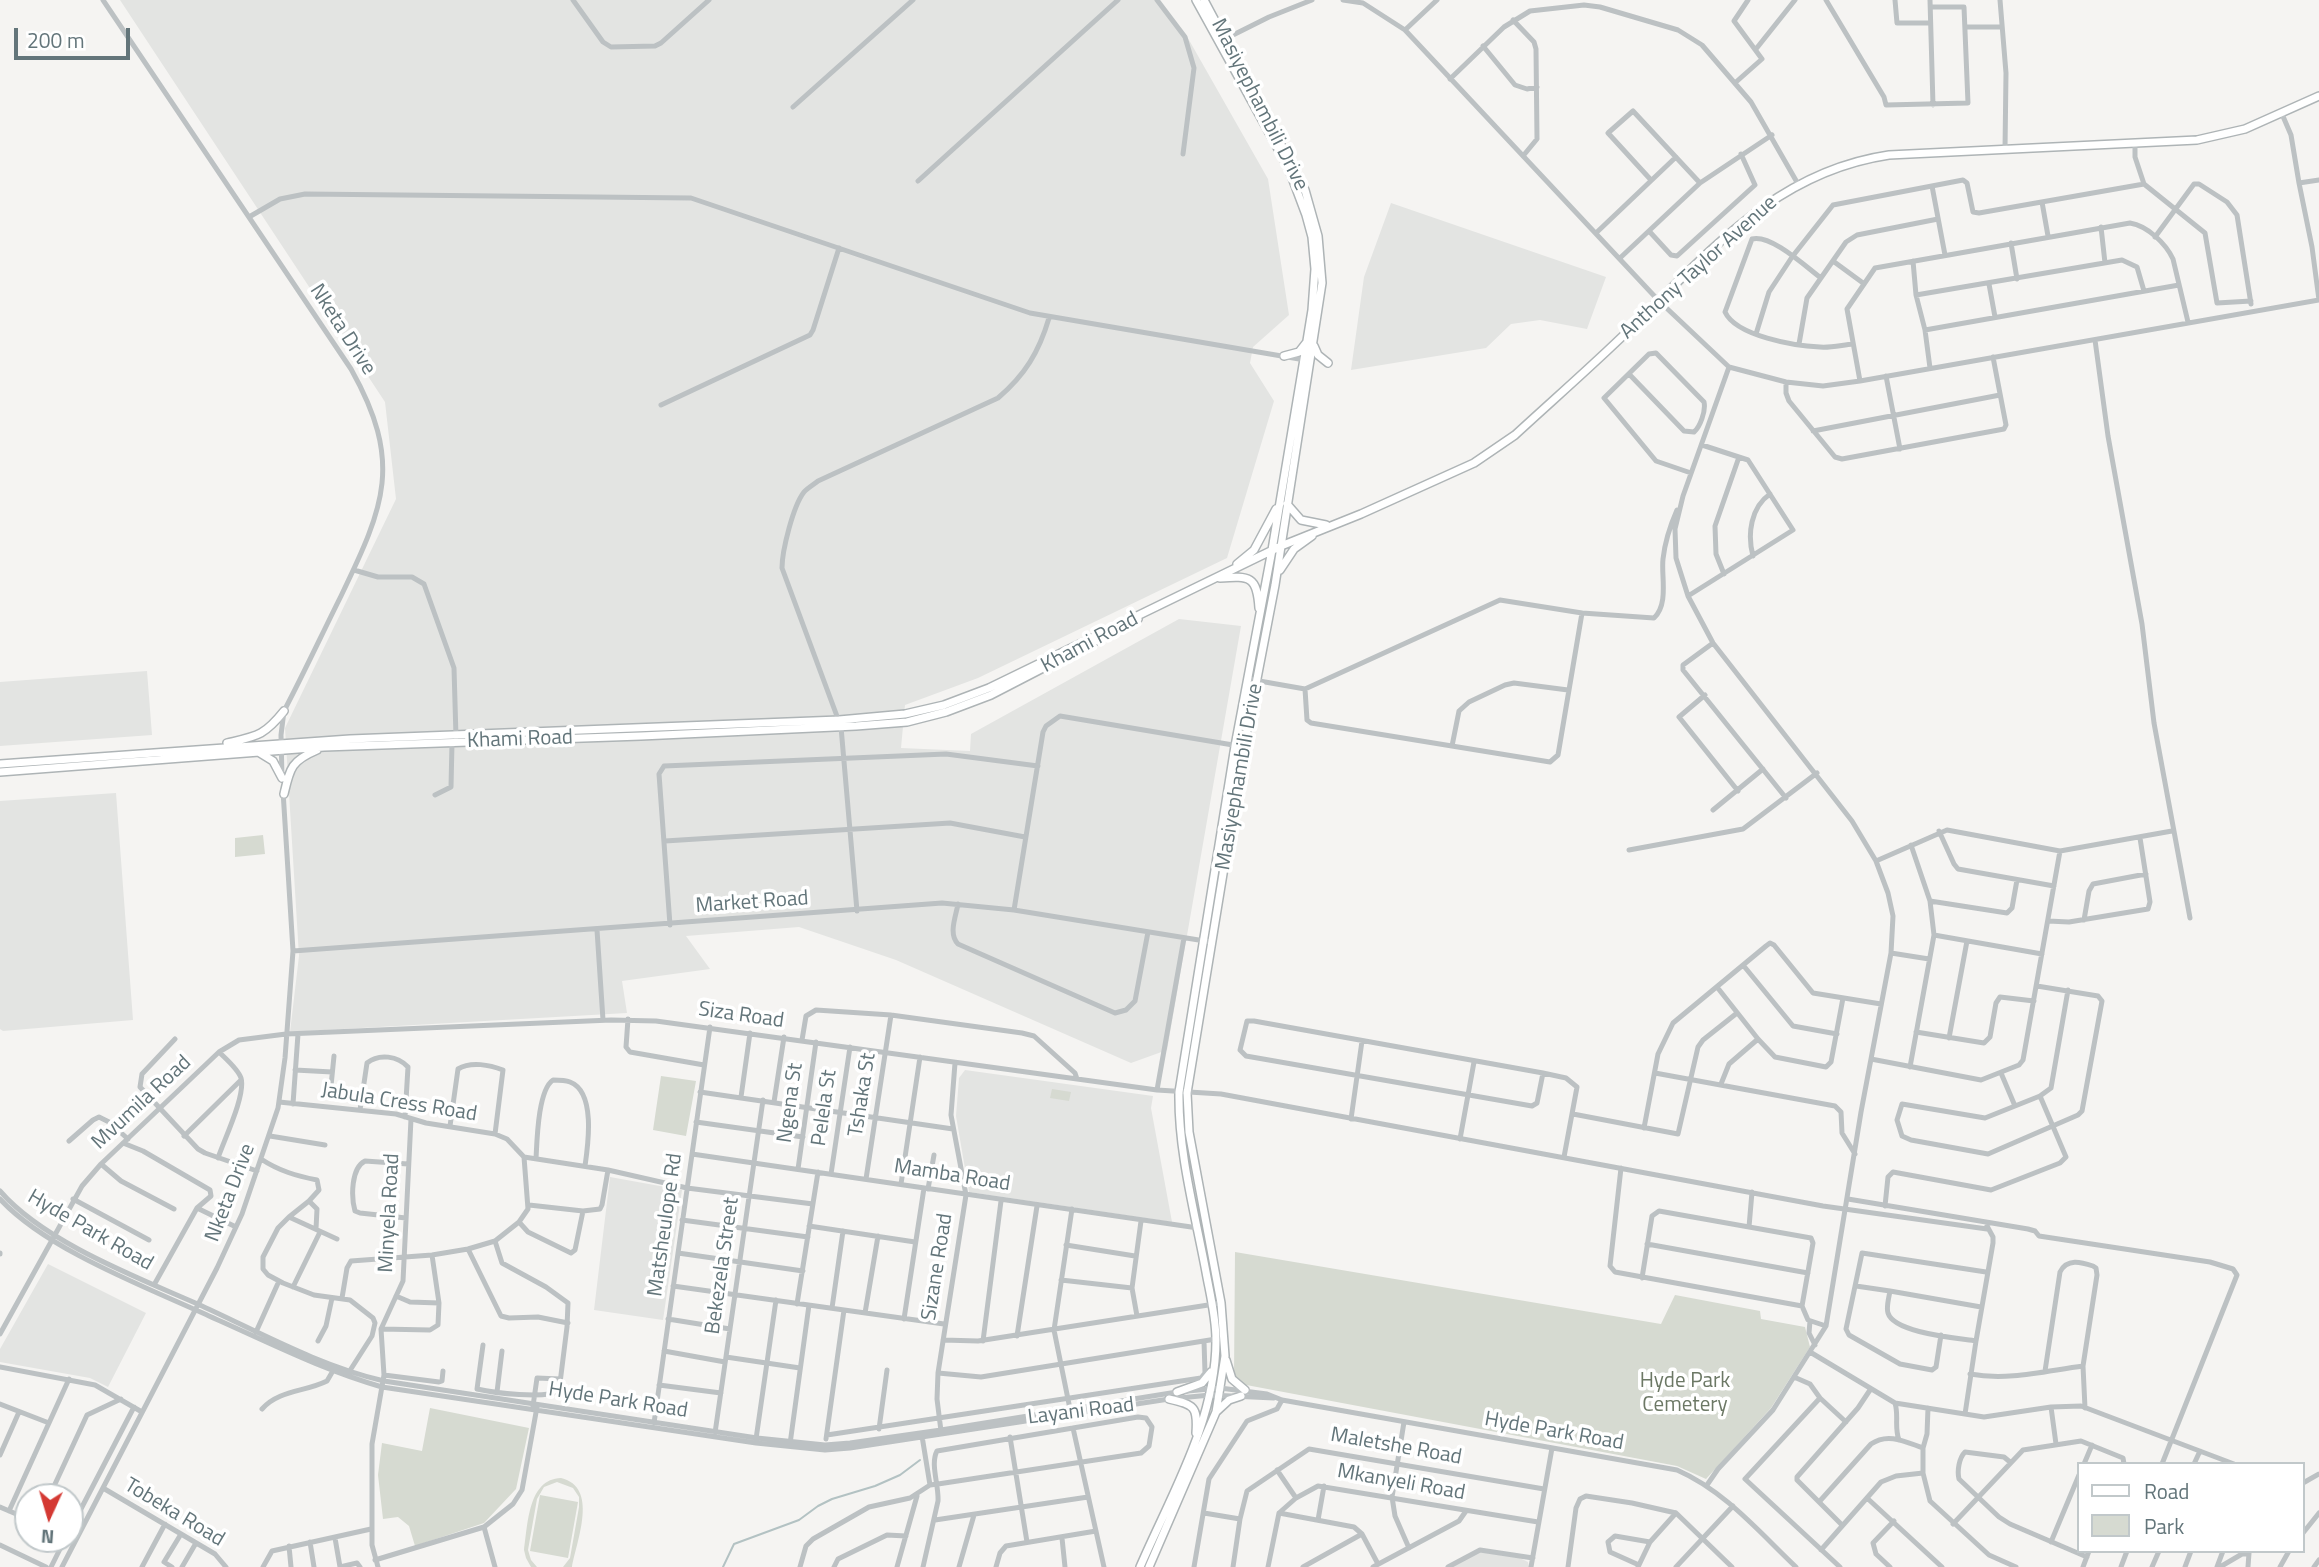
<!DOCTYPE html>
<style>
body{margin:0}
#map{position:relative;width:2319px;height:1567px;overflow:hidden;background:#f5f4f2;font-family:"Titillium Web",sans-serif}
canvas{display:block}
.legend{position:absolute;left:2077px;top:1462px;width:228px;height:91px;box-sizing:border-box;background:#fff;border:2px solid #c1c8ca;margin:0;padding:9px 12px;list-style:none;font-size:21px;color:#63757a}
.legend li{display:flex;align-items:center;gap:14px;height:35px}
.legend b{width:35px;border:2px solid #c1c8ca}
.north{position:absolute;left:14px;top:1483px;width:70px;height:70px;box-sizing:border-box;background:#fff;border:2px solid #c1c8ca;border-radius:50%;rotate:184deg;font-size:19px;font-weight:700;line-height:28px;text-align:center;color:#63757a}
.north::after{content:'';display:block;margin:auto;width:24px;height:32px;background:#d43933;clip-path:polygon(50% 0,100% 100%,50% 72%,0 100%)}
.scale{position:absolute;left:14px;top:28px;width:116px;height:32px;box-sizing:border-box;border:4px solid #63757a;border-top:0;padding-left:9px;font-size:21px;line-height:24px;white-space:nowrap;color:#63757a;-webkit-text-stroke:5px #fff;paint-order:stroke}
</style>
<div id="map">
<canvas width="2319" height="1567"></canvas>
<ul class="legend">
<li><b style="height:9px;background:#fff"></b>Road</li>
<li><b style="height:19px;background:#d6dad1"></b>Park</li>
</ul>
<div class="north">N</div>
<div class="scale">200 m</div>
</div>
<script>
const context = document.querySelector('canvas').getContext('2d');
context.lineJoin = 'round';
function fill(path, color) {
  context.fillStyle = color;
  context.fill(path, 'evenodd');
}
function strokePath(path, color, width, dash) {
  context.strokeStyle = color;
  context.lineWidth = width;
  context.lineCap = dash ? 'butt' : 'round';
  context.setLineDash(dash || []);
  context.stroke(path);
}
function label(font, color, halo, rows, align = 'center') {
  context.font = font + ' "Titillium Web",sans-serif';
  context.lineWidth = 7;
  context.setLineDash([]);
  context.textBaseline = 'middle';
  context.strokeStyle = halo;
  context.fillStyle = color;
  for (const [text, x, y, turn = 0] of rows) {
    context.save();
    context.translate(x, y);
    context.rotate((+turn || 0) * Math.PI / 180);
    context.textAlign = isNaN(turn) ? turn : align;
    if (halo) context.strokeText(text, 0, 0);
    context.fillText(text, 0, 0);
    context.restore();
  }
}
fill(new Path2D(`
 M120,0H1159L1189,40L1268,179L1289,315L1253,347L1250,363L1274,401L1227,558L978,678L905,705L901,748L970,751L971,734L1179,619L1241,626L1167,1050L1131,1063L896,960L799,927L686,936L710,969L622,981L627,1013L290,1032L299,956L285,728L396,499L385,402Z
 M1391,203L1606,277L1587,329L1540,320L1511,324L1486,348L1351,370L1364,277Z
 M147,671L152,735L0,746V682Z
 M116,793L133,1020L3,1031L0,1029V801Z
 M965,1070L1153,1096L1151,1108L1172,1222L969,1192L956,1116L959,1078Z
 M610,1177L682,1190L663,1320L594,1310Z
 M48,1264L146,1313L108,1387L90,1378L0,1362V1349Z
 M1480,1552L1520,1558L1528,1562L1529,1567H1452Z`), '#e3e4e2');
fill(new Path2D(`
 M263,835L265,854L235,857V838Z
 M661,1076L696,1081L686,1136L653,1130Z
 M1052,1089L1071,1092L1069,1101L1050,1098Z
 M1235,1252L1661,1324L1675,1295L1760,1311L1761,1319L1805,1327L1810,1347L1771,1408L1706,1479L1677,1466L1241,1384L1234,1377Z
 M430,1408L529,1428L516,1489L484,1523L415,1546L409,1526L398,1517L383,1519L378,1475L382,1443L422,1451Z
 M561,1478C599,1487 577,1540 572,1567H563L570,1558L579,1507V1497L573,1488L557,1482L544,1487L537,1499L528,1550L531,1560L537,1567H531L526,1558L524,1550C528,1524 528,1479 561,1478Z
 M540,1495L578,1502L568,1558L530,1551Z`), '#d6dad1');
strokePath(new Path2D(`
 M723,1567L734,1544L799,1520L818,1506L832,1499L875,1486L900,1475L920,1460`), '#b3c2c3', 2);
const major = new Path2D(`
 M1314,346L1318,355L1328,363
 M1284,356L1299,352L1306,343
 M1287,504L1301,520L1326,525
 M1237,564L1254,550L1276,509
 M1280,570L1294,549L1312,536
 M1220,578C1250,576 1257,576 1259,608
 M227,743C257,736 264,736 284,711
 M260,753L273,761L282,778
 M0,764L350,739L839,720L905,714L944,705L989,688L1281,546L1361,514L1474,463L1515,435C1553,400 1592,366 1629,330C1708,254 1774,172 1889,155L2197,140L2245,129L2319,96
 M0,772L324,747L641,736L856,726L907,722L946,712L991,695L1138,619
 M284,794C290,768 291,761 317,750
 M1226,1360L1232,1379L1245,1390
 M1177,1392L1202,1383L1211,1372
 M1169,1399C1194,1405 1198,1406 1196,1433
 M1216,1412L1229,1400L1241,1396
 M1140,1567C1171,1495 1216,1421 1216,1340C1216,1317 1210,1294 1206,1272C1195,1213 1178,1152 1179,1092L1235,746L1272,550L1304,359L1312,310L1315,269L1312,237L1306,215L1288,167L1196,0
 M1149,1567L1216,1412L1225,1356L1221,1303L1189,1132L1187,1093L1244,746L1275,585L1322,283L1318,236L1305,190L1204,0`);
strokePath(major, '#aeb4b6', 10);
strokePath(new Path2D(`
 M103,0L351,369C403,462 385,505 341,596C322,634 304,673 284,711L281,735L282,778
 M573,0L603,42L611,47L655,46L661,43L709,0
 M1157,0L1185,37L1194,68L1183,154
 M1343,0L1363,3L1405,30L1659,301L1729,367L1786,382L1823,386L1860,381L2319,300L2312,247L2299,183L2319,180
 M1826,0L1884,97L1886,105L1968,103L1964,7H1931
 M1895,0L1897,23H1930
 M1930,0L1933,105
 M2000,0L2006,73L2005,149
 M1513,20L1534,42L1536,49L1537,139L1523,156
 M1966,27H2001
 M1405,30L1437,0
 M1223,40L1269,17L1312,0
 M1483,46L1515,85L1527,89L1537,87
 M1756,49L1795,0
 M1450,79L1504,27L1530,11L1584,5L1600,7L1678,30L1702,45L1751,102L1798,184
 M1736,82L1762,59L1734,21L1748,0
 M793,107L913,0
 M2282,114L2291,135L2299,183
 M2135,145V157L2144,184
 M1651,180L1608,133L1633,111L1700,183
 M918,181L1118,0
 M1932,186L1945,255
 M2042,202L2048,236
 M249,217L280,199L305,194L691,198L1030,313L1305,360
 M2101,227L2105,263
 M1649,231L1671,255L1677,256L1755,185L1741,154
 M1596,233L1676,157
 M2155,237L2194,184H2199L2227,202L2237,215L2251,304
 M2011,243L2017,279
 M1620,258L1700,183L1772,135
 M1833,261L1863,283
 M1913,261L1916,295L1925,330
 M1821,278C1805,266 1771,234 1752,239L1725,312C1736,336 1795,346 1820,347C1830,348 1842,345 1853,344
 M1989,284L1995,317
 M1916,295L2122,260L2137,267L2144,291
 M1756,334L1769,292L1792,257L1833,205L1963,180L1967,183L1973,212L1979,213L2144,184L2205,233L2217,303L2251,301
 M2095,340L2108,436L2142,624L2154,723L2190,918
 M1799,344L1807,298L1846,242L1857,235L1938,219
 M1930,368L1925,330L2179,285
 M1629,374L1684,431L1694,432C1700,427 1706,411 1704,402L1656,353L1649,354L1604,398L1656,461L1691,473
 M1886,376L1900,449
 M1860,381L1847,309L1875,268L2130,223C2148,226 2166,244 2173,259L2188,322
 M1786,382V393L1789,401L1835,457L1842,459L2004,429L2006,425L1993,357
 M661,405L810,335L813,330L839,248
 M1813,431L2000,395
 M1753,556C1747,534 1751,507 1770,494
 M354,570L378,577H412L424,584L454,668L456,737
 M1724,574L1716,554L1715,526L1739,457
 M1688,596L1793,530L1748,460L1702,445
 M1713,643L1683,665V670L1786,798
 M1248,679L1305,689L1500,600L1582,613L1654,618C1669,604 1661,576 1663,559C1665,541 1670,526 1677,510
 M1305,689L1307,720L1311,723L1550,762L1558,755L1582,613
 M1705,695L1679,717L1738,791
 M1452,746L1459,711L1469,702L1505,685L1514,683L1568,690
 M435,795L451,787L452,743
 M1713,810L1763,769
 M1939,831L1954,864L1958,869L2054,886
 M665,841L950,823L1025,837
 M1629,850L1743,829L1817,773
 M1876,861L1947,830L2060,851L2172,831
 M1930,901L2007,913L2012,908L2017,880
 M958,904C956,916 948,934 958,944L1115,1013L1126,1010L1135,1001L1148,932
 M1014,910L1043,732L1046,726L1060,716L1239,746
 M857,911L841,727L782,568C782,551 793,506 804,492C808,488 813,485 818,481L998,398C1025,375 1039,352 1049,318
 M2084,920L2089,891L2093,884L2146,874
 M2048,921L2069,922L2148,909L2150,902L2140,838
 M670,925L659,774L664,766L946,754L1038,766
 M597,930L603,1020
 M1934,935L2042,954
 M293,951L942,903L1014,910L1211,942
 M1891,953L1929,959
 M1743,965L1793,1026L1837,1034
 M2037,986L2098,996L2102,1001L2082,1111L2078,1115L1988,1154L1911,1140L1902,1136L1897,1120L1902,1104L1985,1118L2040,1096L2051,1088L2068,990
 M1717,987L1758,1039L1775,1057L1826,1067L1831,1062L1843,998
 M628,1019L626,1047L630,1052L704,1065
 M1916,1032L1984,1043L1990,1037L1996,1003L2000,997L2034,1001
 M1949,1038L1967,941
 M175,1039L142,1074L140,1087L198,1149L205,1153L257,1171
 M802,1040L806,1016L816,1010L891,1015L1022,1033L1034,1036L1075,1073L1077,1079
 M1871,1059L1981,1080L2019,1065L2023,1060L2060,851
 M1910,1067L1934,935L1930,901L1911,845
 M295,1070L332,1072
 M1543,1073L1537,1103L1532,1106L1246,1056L1240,1050L1247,1021H1254L1543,1073L1566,1078L1577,1087L1564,1157
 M1655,1073L1835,1106L1841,1112L1842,1133L1855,1154
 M2001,1073L2015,1106
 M1721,1084L1729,1064L1758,1039
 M331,1086L334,1056
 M1157,1090L1184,938
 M700,1092L953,1129
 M741,1097L750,1033
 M279,1102L396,1114L426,1123L495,1134L507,1139L524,1157L528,1209L519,1222L495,1241L468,1249L432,1255L351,1261L347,1268L342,1298
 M774,1102L784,1037
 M293,1104L298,1034
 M360,1110L367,1063C379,1053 398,1056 408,1067L405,1117
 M1573,1114L1678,1134L1698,1047L1703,1040L1737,1013
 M1351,1119L1362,1041
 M696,1122L803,1137
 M450,1126L458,1069C471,1061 490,1065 503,1070L495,1134
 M1644,1128L1658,1054L1673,1023L1766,946L1770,943L1774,945L1813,993L1881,1004
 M184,1136L241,1080
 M270,1136L325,1145
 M1460,1139L1474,1062
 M69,1141L93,1120L99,1117L109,1122L128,1139
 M123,1143L143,1151L210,1190L211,1196L197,1208
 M692,1154L1198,1228
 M524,1157L608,1170L687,1188L813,1204
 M218,1158C224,1140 246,1095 241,1078C238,1069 226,1059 219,1052
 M261,1159C279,1171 297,1176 317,1180L319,1190L309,1201
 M536,1159C537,1140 538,1090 553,1080C558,1080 565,1080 570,1082C596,1092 588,1145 585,1166
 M101,1164L121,1181L174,1209
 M1621,1168L1610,1266L1615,1272L1802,1306L1808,1320L1826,1326
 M798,1169L816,1042
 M831,1174L850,1047
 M866,1179L891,1015
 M901,1184L920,1057
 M928,1189L934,1155
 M0,1191C45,1243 139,1278 202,1306C261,1333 320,1366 384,1381L757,1438L825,1445L850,1443L941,1430L1177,1392L1220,1388L1267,1394L1282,1400L1677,1470C1725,1491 1759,1532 1796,1567
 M0,1199C47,1250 146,1287 209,1316C266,1341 322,1370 382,1387L756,1443L825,1450L850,1448L1169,1399L1210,1395L1274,1398
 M73,1199L149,1240
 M1848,1199L2028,1229L2035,1231L2039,1236L2210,1262L2233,1269L2237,1275L2162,1464
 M529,1205L583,1211L600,1209L602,1205L608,1170
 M1885,1206L1888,1177L1893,1172L1991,1190L2060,1163L2066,1157L2040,1096
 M289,1217L309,1201L317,1209L316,1229
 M406,1218L360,1213L355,1211C351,1197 351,1168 365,1161L408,1164
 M682,1220L808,1237
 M519,1222L528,1232L571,1253L575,1250L583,1211
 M809,1226L915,1242
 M1749,1227L1752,1192
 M337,1239L289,1217L278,1228L263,1257V1269L268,1275L283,1283L314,1295L350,1300L373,1318L375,1323L372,1336L349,1372
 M1647,1244L1808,1273
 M1066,1245L1135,1256
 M468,1249L501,1316L509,1318L538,1317L568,1323
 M678,1253L803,1271
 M0,1254V1253
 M1642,1278L1652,1216L1659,1211L1811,1238L1813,1243L1802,1306
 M1061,1280L1132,1288
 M154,1285L197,1208L236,1227
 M673,1286L944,1324
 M1856,1286L1890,1291C1889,1297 1886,1307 1888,1313C1894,1333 1957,1338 1976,1341L1965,1414
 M293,1287L320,1232
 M1890,1291L1981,1307
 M396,1296L410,1302L439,1303
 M797,1304L818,1172
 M832,1308L843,1231
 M865,1313L878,1236
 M1137,1316L1132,1288L1141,1221
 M668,1319L730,1329
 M904,1319L924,1188
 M1810,1321L1809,1333L1815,1345
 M381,1329L430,1330L438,1325L439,1303L432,1255
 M256,1332L279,1281
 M0,1334L82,1186L101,1164L219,1052L239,1040L286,1034L611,1020L656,1021L1157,1090L1221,1094L1823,1206L1987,1229
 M1941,1335L1936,1367L1932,1370L1900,1364L1849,1335L1846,1329L1862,1253L1986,1272
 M1017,1336L1037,1206
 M943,1340L978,1341L1221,1303
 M318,1341L326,1326L332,1298
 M983,1341L1001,1201
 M1976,1341L1993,1243V1237L1987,1226
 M483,1345L477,1389C494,1393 545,1399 559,1391L567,1327L568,1303L546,1287L502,1263L495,1241
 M664,1351L725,1362
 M1810,1352L1895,1403L1984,1417L2051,1407L2081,1406L2234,1464
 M726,1357L800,1368
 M0,1367L95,1385L142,1412
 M2045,1371L2060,1272C2067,1258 2081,1262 2093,1266L2096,1268L2097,1275L2083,1366L2085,1408
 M938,1373L981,1377L1216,1339
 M1970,1374C2008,1381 2045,1371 2083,1366
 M384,1375L439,1382L442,1381L443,1371
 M1794,1377L1810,1384L1820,1398
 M659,1385L721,1393
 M497,1392L502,1351
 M1895,1403C1899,1416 1894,1427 1899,1440
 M0,1404L49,1423
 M533,1406L537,1378L560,1379
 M2051,1407L2056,1444
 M1928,1408L1927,1434L1923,1448V1473L1930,1501L1989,1555L2016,1567
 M262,1409C279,1390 305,1392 327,1381L334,1369
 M1070,1409L1054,1330L1072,1209
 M1404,1422L1392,1497L1395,1516L1409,1548
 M654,1423L710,1027
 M1073,1428L1104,1567
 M879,1429L887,1370
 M941,1431L937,1399L938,1373L966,1195L951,1115L955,1063
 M715,1433L763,1100
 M827,1435L1201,1378L1205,1373L1204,1341
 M1010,1437L1027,1542
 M756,1439L776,1300
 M826,1439L844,1310
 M790,1444L809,1305
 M0,1455L19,1412
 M2010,1462L2004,1457L1965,1452C1959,1458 1957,1471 1959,1479L1999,1517L2010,1524L2087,1557
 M2084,1464L2092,1445
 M2194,1464L2200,1451
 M1277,1470L1296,1498
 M2303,1483L2319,1474
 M1707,1485L1718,1469L1773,1410L1826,1326L1861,1112L1891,953L1893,916L1888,893L1876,861L1852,821L1713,643L1688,596L1676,558L1675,529L1683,496L1729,367
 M103,1488L215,1554L226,1567
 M49,1497L87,1415L121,1399
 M1867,1498L1942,1567
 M1819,1502L1871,1444C1888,1432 1906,1442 1923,1448
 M0,1507L28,1519
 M9,1511L69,1379
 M1204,1513L1240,1519
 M1279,1513L1354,1527L1362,1534L1378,1564
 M935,1520L1088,1497
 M1318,1520L1324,1486
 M1953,1524L2023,1450L2081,1441L2123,1458L2124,1464
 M1842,1525L1797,1480V1477L1858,1408L1870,1390
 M484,1527L495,1567
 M70,1530L134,1407
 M2303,1533L2319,1513
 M335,1538L340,1567
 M1062,1538L1065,1567
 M310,1542L314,1567
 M2051,1542L2079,1475
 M0,1545L46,1567
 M289,1546L291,1567
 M1821,1550L1881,1482L1896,1476L1923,1473
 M375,1560L484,1527L513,1504L522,1490L537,1407
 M1639,1565L1610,1552L1608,1542L1615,1536L1650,1542
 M51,1567L65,1539
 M62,1567L217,1268L242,1214L278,1108L285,1058L293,951L283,791
 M142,1567L165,1524
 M172,1567L164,1562L181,1534
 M182,1567L196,1543
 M263,1567L272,1551L371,1529
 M340,1567L357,1563L360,1567
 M378,1567L372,1545V1444L384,1375L381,1329L403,1281L411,1119
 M800,1567L806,1546L813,1539L869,1507L910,1498L930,1485L922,1436
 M834,1567L838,1559L887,1535L906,1536
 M897,1567L917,1496
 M923,1567L938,1501C939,1485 930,1464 937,1451L1138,1417L1146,1418L1152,1427L1149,1446L1141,1453L938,1484L930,1485
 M959,1567L974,1515
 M996,1567L1000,1553L1006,1546L1096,1531
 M1194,1567L1209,1479L1247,1421L1277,1409L1282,1400
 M1233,1567L1240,1519L1247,1491L1309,1449L1544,1489
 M1268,1567L1279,1513L1296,1498L1318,1486L1538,1522
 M1303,1567L1362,1534
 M1373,1567L1459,1521L1466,1511
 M1448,1567L1480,1550L1533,1558
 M1531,1567L1552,1448
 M1568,1567L1576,1508L1580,1499L1586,1496L1632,1503L1676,1513L1732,1567
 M1638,1567L1650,1542L1676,1513
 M1676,1567L1733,1506
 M1840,1567L1745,1479L1820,1398L1846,1422
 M1890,1567L1876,1554L1873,1543L1894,1521
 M2083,1567L2089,1551
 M2121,1567L2127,1551
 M2152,1567L2159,1551
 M2185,1567L2191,1551
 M2217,1567L2223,1551
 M2220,1567L2242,1554H2249
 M2248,1567L2249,1553
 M2280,1567L2289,1551
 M2314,1567L2319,1560`), '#bcc1c3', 5);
strokePath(major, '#fff', 7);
label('21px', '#63757a', '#fff', [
 ["Masiyephambili Drive",1259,105,63],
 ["Anthony Taylor Avenue",1699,268,-42],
 ["Nketa Drive",342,330,57],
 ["Khami Road",1090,643,-28],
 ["Khami Road",520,740,-2],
 ["Masiyephambili Drive",1240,777,-80],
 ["Market Road",752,903,-4],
 ["Siza Road",741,1016,8],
 ["Tshaka St",863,1095,-81],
 ["Mvumila Road",142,1103,-43],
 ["Jabula Cress Road",399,1103,9],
 ["Ngena St",791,1103,-82],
 ["Pelela St",825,1108,-82],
 ["Mamba Road",952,1176,9],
 ["Nketa Drive",231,1193,-69],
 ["Minyela Road",390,1213,-87],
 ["Matsheulope Rd",666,1225,-82],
 ["Hyde Park Road",90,1231,30],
 ["Bekezela Street",723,1266,-82],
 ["Sizane Road",938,1267,-81],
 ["Hyde Park Road",618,1401,9],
 ["Layani Road",1081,1412,-7],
 ["Hyde Park Road",1554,1432,10],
 ["Maletshe Road",1396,1447,10],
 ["Mkanyeli Road",1401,1483,10],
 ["Tobeka Road",174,1513,31]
]);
label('21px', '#6c7865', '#fff', [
 ["Hyde Park",1685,1382],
 ["Cemetery",1685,1406]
]);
</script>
